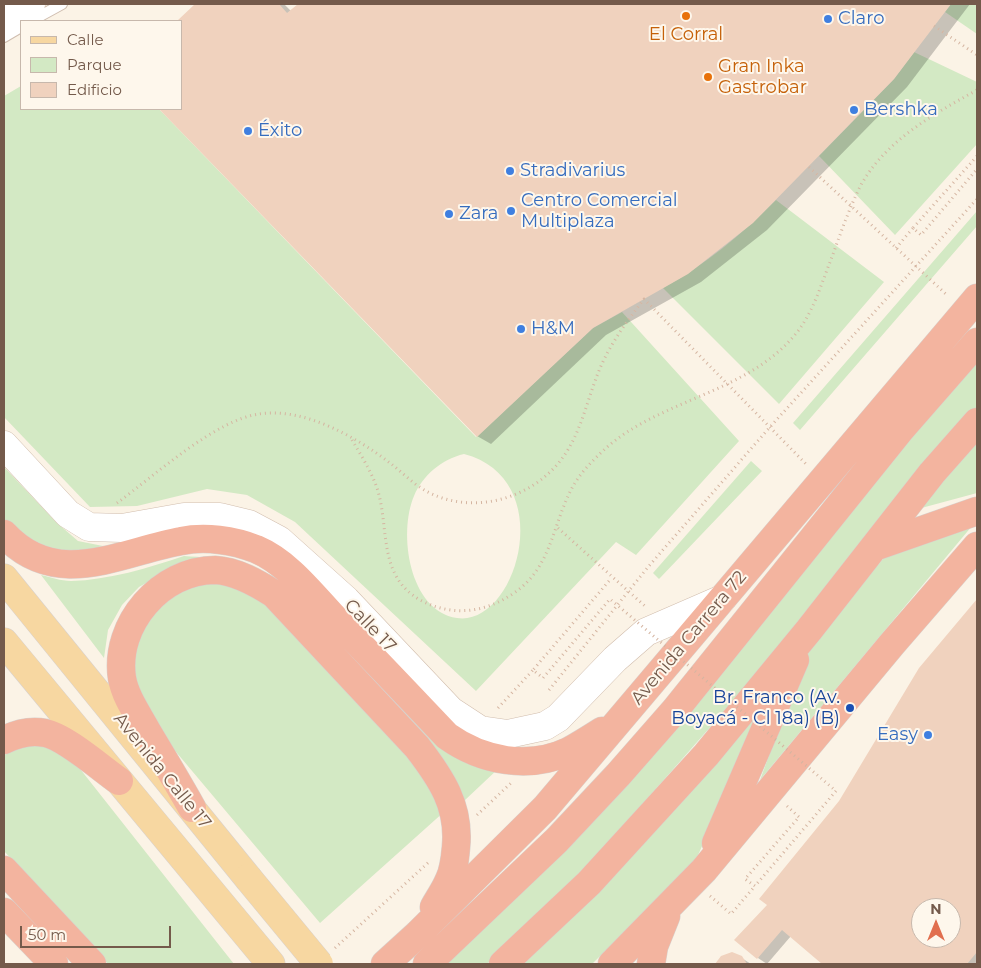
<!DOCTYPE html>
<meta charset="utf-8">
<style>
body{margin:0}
#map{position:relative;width:981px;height:968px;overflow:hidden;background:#fbf3e6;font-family:Montserrat,sans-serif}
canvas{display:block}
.frame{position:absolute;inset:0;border:5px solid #745a4b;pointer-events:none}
.legend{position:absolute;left:20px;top:20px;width:162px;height:90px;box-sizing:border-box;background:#fef7ec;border:1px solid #c7b8ac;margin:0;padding:6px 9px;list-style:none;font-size:15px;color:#745a4b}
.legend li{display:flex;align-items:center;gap:10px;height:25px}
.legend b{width:25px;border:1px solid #c7b8ac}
.north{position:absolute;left:911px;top:898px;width:50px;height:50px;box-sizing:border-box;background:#fef7ec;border:1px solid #c7b8ac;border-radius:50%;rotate:0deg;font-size:14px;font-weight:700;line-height:20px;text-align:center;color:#745a4b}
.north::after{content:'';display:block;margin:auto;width:18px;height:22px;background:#e16f4f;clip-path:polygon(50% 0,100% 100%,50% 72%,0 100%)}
.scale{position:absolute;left:20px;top:926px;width:151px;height:22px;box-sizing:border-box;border:2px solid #745a4b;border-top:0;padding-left:6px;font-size:15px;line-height:18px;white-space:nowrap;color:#745a4b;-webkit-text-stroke:4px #fef7ec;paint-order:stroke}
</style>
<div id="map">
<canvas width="981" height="968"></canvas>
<div class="frame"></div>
<ul class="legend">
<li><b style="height:6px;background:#f7d7a1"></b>Calle</li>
<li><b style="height:14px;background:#d3e9c4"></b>Parque</li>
<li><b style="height:14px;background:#f0d2be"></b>Edificio</li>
</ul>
<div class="north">N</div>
<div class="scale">50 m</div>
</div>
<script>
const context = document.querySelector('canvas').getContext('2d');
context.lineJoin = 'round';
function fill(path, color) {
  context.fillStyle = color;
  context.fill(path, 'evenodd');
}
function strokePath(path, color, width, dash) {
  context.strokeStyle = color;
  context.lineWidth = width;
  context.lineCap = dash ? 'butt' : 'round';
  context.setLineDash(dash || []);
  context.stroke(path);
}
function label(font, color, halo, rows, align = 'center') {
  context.font = font + ' Montserrat,sans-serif';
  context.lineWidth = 4;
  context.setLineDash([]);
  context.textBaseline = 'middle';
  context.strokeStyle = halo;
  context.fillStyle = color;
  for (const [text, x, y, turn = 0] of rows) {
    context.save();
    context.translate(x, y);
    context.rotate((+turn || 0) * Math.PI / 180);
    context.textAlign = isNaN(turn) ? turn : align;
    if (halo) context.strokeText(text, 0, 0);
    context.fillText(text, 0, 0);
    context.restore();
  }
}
fill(new Path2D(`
 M951,4H977V34L945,12Z
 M914,52L977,82V144L895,235L819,156L894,79Z
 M21,86V109H159L476,437L593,328L622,312L739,441L636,555L616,542L476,691L295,522L247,495L207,489L137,506L90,507L4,417V96ZM464,454C560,479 517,627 457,618C409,611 398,533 414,496C423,475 442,459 464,454Z
 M776,200L884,282L779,404L663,288C705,265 742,234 776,200Z
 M977,211V226L800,430L793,423Z
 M977,358V409L777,651L582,873L487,964H443Z
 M977,437V493L914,510Z
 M751,461L762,471L659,579L653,573Z
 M4,467L56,522L78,541L103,546C61,558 37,545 4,523Z
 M977,520L760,780L814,633L886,556Z
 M184,556C220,558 240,560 273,576L444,748L499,768L464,801L267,582L162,574L139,587L122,605L108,630L104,658L41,575C50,577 61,581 71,581C109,580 148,568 184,556Z
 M215,582L247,590L271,608L397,739L445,811L320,923L150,721L129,672L138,635L173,590Z
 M769,693L695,862L592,964H519Z
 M39,744L58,750L77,765L234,964H108L4,851V755L19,747Z`), '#d3e9c4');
fill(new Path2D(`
 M196,4H284L291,11L300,4H970L907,87L767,230L701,282L606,335L491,444L477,436L160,109H181V21H178Z
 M977,603V964H824L791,936L767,964L758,958L769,905L840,801L920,669ZM921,908H951V938H921Z
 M737,955L751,964H717L718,961Z`), '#0003');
fill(new Path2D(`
 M195,4H279L287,13L298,4H951L894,79L753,223L688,274L593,328L477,437L159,109H181V21H177Z
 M977,599V952L967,964H822L782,930L757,959L734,940L767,905L759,899L839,801L919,668ZM921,908H951V938H921Z
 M732,952L742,956L747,964H715L721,956Z`), '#f0d2be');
const lane = new Path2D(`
 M31,21L62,4
 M4,37L21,27`);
const secondary = new Path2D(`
 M4,19L31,4
 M4,445L68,514L89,527L122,528L184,517H220L249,524L279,540L346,600L451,711L480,730L508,734L545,726L558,718L615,659L646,632L722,599`);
const primary = new Path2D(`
 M4,578L248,878
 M4,642L271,964`);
const highway = new Path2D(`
 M4,534C57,591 120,552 181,541C205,536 233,540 256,549C289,563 313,596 337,621C374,659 411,698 447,736C482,761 529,770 569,751C580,745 591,738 602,731
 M874,547L977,511
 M4,740C16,734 31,730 45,733C64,736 102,769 119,781
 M192,808C178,783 163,758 148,733C139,716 125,697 122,678C114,624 161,570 215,570C236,571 257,583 274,594L417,747C441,778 460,806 456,847C455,858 454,870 449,880C445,890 439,898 434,907
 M716,843L795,660
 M4,870L92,964
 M4,912L54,964
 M385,964L418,934L545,808L977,298
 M427,964L557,840L618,775L675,710L901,429L977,342
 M503,964L589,883L706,755L809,630L932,473L977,422
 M612,964L704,870L892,644L977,546
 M651,964L654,946L666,916`);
strokePath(lane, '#cfbdaf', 12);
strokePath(secondary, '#d1bdad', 29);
strokePath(primary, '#d8d1cd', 29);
strokePath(highway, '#d8d1cd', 29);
strokePath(new Path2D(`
 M934,26L977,55
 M977,156L913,228L921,235L977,169
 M809,167L948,296
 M896,248L913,228
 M352,440C361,455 371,471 377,488C390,528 377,575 420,600C452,617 485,613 514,593C551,568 552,527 571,490C579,474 592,461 606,448C660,400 745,393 793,337C813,315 821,284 832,257C841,232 850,206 862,183C888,139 934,114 977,90
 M117,503C154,476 215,420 259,414C304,407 356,437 390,463C402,472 413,484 426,491C468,514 522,502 554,468C581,440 586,400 601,366C612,341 628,320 644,299L806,464
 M558,528L646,607
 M549,690L648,567L770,427L977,199
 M498,708L533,670
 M787,806L799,817
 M477,815L511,783
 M710,896L731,914L755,886
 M335,948L430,861`), '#d5b5a1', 3, [1, 4]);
strokePath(lane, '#fff', 10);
strokePath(secondary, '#fff', 28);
strokePath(primary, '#f7d7a1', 28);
strokePath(highway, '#f3b49f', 28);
const primaryBridge = new Path2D(`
 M248,878L319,964`);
strokePath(primaryBridge, '#d8d1cd', 29, []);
strokePath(new Path2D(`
 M609,581L533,670L543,678L610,599L836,791L755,886L745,879L799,817`), '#d5b5a1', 3, [1, 4]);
strokePath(primaryBridge, '#f7d7a1', 28);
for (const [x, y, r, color] of [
 [686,16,5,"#e8710a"],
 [828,19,5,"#3f7fe0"],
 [708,77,5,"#e8710a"],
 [854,110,5,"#3f7fe0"],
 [248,131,5,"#3f7fe0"],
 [510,171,5,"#3f7fe0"],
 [511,211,5,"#3f7fe0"],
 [449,214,5,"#3f7fe0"],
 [521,329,5,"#3f7fe0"],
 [850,708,5,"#1a4fb4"],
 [928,735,5,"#3f7fe0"]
]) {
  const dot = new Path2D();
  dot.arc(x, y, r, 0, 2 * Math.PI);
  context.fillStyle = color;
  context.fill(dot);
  strokePath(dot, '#fef7ec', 2);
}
label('18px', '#366cbe', '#fef7ec', [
 ["Claro",838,19],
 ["Bershka",864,110],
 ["Éxito",258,131],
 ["Stradivarius",520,171],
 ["Centro Comercial",521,201],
 ["Multiplaza",521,222],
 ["Zara",459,214],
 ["H&M",531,329],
 ["Easy",918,735,"right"]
], 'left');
label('18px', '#c56008', '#fef7ec', [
 ["El Corral",686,35],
 ["Gran Inka",718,67,"left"],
 ["Gastrobar",718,88,"left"]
]);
label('18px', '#745a4b', '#fef7ec', [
 ["Calle 17",370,626,46],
 ["Avenida Carrera 72",689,638,-50],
 ["Avenida Calle 17",162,771,51]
]);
label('18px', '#164399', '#fef7ec', [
 ["Br. Franco (Av.",840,698],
 ["Boyacá - Cl 18a) (B)",840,719]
], 'right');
</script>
